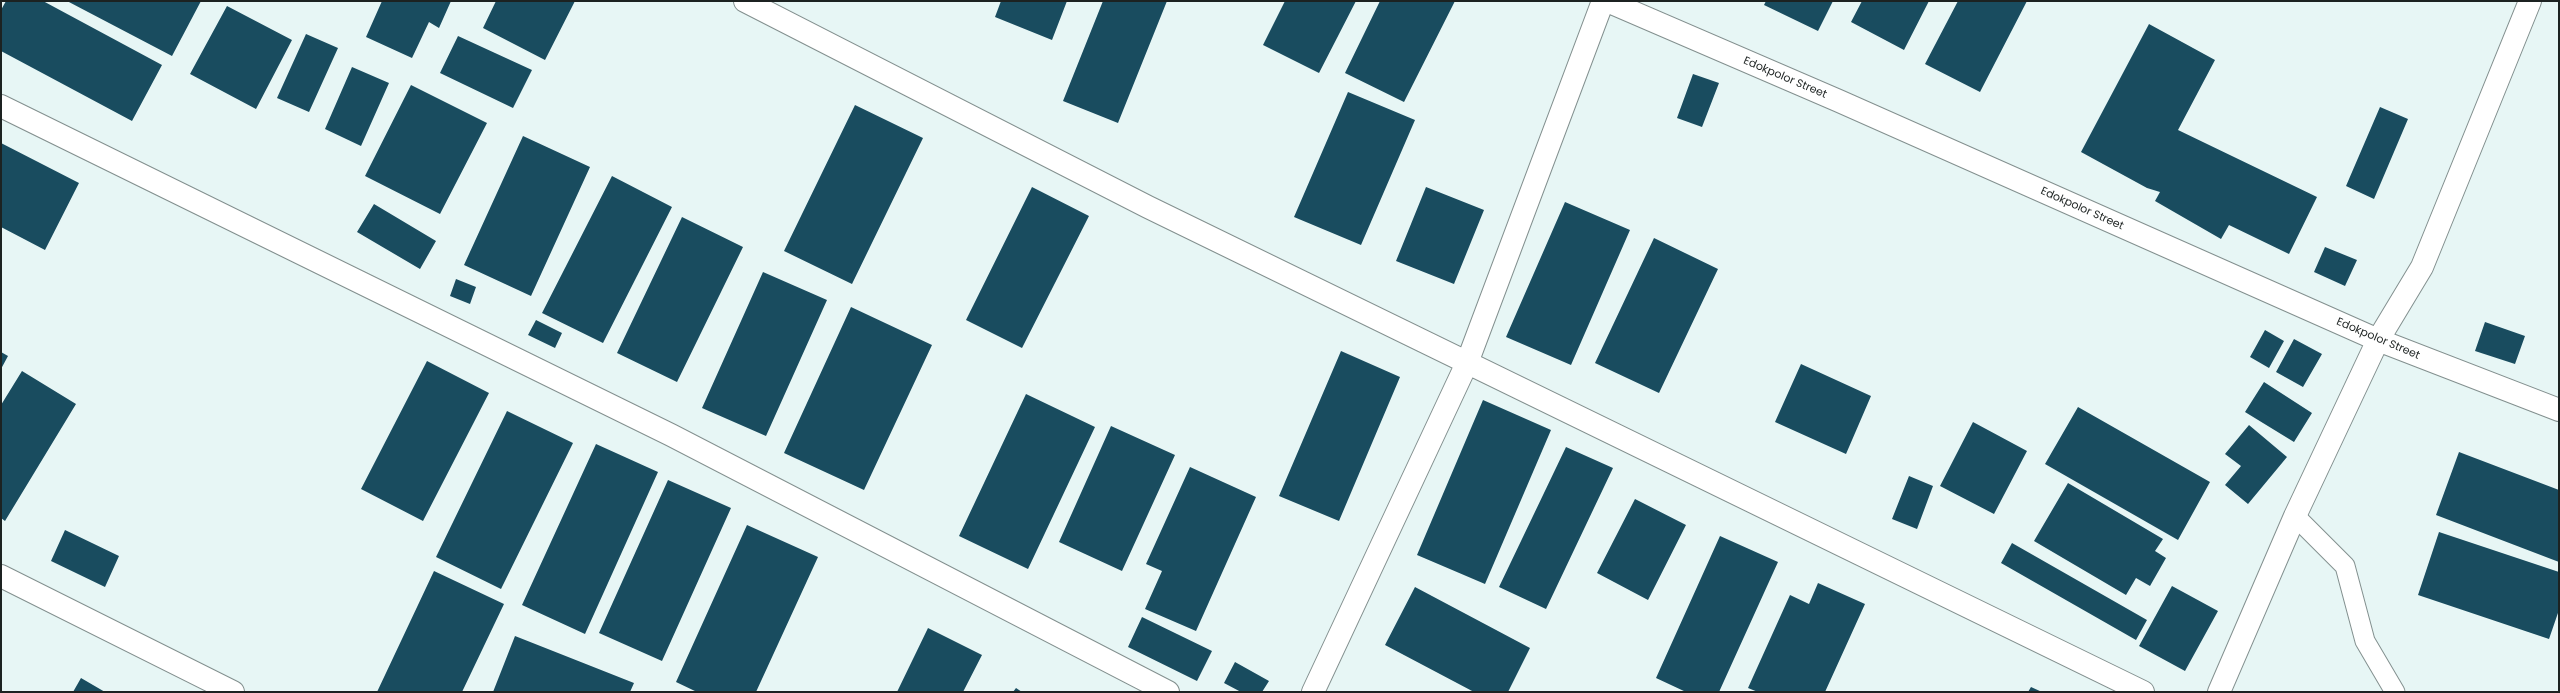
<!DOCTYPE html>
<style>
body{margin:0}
#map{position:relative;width:2560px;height:693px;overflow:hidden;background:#e7f6f5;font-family:Poppins,sans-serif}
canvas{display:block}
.frame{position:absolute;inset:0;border:2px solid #1c2221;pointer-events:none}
</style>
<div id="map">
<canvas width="2560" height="693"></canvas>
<div class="frame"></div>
</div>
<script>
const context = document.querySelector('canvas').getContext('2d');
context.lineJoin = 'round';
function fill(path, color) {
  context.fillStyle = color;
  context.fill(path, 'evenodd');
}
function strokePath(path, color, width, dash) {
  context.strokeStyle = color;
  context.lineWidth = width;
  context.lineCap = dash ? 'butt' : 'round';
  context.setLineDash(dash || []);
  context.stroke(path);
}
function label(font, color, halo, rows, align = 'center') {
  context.font = font + ' Poppins,sans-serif';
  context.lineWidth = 4;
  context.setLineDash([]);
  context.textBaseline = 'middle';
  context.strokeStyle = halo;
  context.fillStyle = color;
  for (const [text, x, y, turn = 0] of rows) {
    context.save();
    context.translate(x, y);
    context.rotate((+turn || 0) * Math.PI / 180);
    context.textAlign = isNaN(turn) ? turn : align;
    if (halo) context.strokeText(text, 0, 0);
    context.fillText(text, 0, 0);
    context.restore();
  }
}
fill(new Path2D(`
 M6,1H43L162,65L132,121L1,51V10Z
 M67,1H201L172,56Z
 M382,1H451L439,28L429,22L412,58L366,37Z
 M496,1H575L545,60L483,28Z
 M1001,1H1067L1052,40L995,17Z
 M1103,1H1167L1118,123L1063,101Z
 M1285,1H1356L1319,73L1263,45Z
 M1380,1H1455L1404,102L1345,73Z
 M1766,1H1833L1818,31L1764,5Z
 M1862,1H1929L1904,50L1851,22Z
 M1958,1H2027L1980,92L1925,64Z
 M227,6L292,40L256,109L190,74Z
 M2149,24L2215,60L2178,130L2317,197L2289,254L2229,225L2221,239L2155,201L2160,192L2147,188L2081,152Z
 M306,34L338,48L309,112L277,98Z
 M458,36L532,70L513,108L440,73Z
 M352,67L389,83L361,146L325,129Z
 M1693,74L1719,83L1702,127L1677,118Z
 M411,85L487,123L440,214L365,176Z
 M1348,92L1415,120L1361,245L1294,217Z
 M855,105L923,138L852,284L784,251Z
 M2380,107L2408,119L2374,199L2346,186Z
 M523,136L590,167L531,296L464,265Z
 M1,143L79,183L45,250L1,227Z
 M612,176L672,207L603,343L542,313Z
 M1032,187L1089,216L1022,348L966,320Z
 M1426,187L1484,210L1454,284L1396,261Z
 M1565,202L1630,230L1571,365L1506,337Z
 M374,204L436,241L420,269L357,232Z
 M682,217L743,247L677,382L617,353Z
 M1654,238L1718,269L1659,393L1595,363Z
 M2325,247L2357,260L2345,286L2314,272Z
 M763,272L827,300L766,436L702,408Z
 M456,279L476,287L470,304L450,296Z
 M851,307L932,345L864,490L784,453Z
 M536,320L562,333L555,348L528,335Z
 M2485,322L2525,336L2515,364L2475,351Z
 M2265,330L2284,341L2269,368L2250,357Z
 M2294,339L2322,354L2303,387L2276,372Z
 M1341,351L1400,377L1339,521L1279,496Z
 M1,352L8,356L1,369Z
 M427,361L489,393L423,521L361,489Z
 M1801,364L1871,396L1846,454L1775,422Z
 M22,371L76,404L5,521L1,518V405Z
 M2264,382L2312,413L2294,442L2245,412Z
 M1026,394L1095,427L1028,569L959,536Z
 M1483,400L1551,430L1485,584L1417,555Z
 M2078,407L2210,482L2178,540L2045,464Z
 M507,411L573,443L501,589L436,557Z
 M1973,422L2027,451L1994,514L1940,486Z
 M2249,425L2287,457L2248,504L2225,485L2241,466L2225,454Z
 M1111,426L1175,455L1122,571L1059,542Z
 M596,444L658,472L585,634L522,605Z
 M1566,447L1613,468L1546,609L1499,587Z
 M2459,452L2559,490V562L2436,515Z
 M1190,467L1256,497L1196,631L1145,609L1162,571L1146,564Z
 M1909,476L1933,486L1917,529L1892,519Z
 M668,480L731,508L662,661L599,633Z
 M2068,483L2163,539L2155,551L2166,558L2150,586L2136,578L2126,595L2034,541Z
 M1635,499L1686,525L1648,600L1597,573Z
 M747,525L818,557L756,692H697L676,682Z
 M65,530L119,556L105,587L51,561Z
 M2439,532L2559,572V610L2549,639L2418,595Z
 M1720,536L1778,562L1719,692H1686L1656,678Z
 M2012,543L2147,620L2136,640L2001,563Z
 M434,571L504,604L462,692H377Z
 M1818,583L1865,604L1825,692H1758L1748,688L1790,595L1809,604Z
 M2172,586L2218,611L2185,671L2139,646Z
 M1415,587L1530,648L1508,692H1474L1385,645Z
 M1142,617L1212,651L1197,681L1128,647Z
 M928,628L982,655L963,692H897Z
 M515,636L634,683L630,692H493Z
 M1235,662L1269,681L1262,692H1241L1224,683Z
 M81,678L105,692H73Z
 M2031,687L2042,692H2028Z
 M1016,688L1022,692H1013Z`), '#194c5f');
const lane = new Path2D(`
 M2295,516L2345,566L2365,641L2395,692`);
const street = new Path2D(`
 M745,1L1148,207L2143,692
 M1607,1L1839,101L2378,340L2559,410
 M1,106L671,435L1168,692
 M1,576L233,692
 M1313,692L1467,363L1603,1
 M2219,692L2295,516L2378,340L2422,267L2530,1`);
strokePath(lane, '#83908f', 21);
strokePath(street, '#83908f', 24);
strokePath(lane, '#fff', 19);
strokePath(street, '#fff', 22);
label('11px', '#1c2221', '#fff', [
 ["Edokpolor Street",1785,78,23],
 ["Edokpolor Street",2082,209,24],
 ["Edokpolor Street",2378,339,23]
]);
</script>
